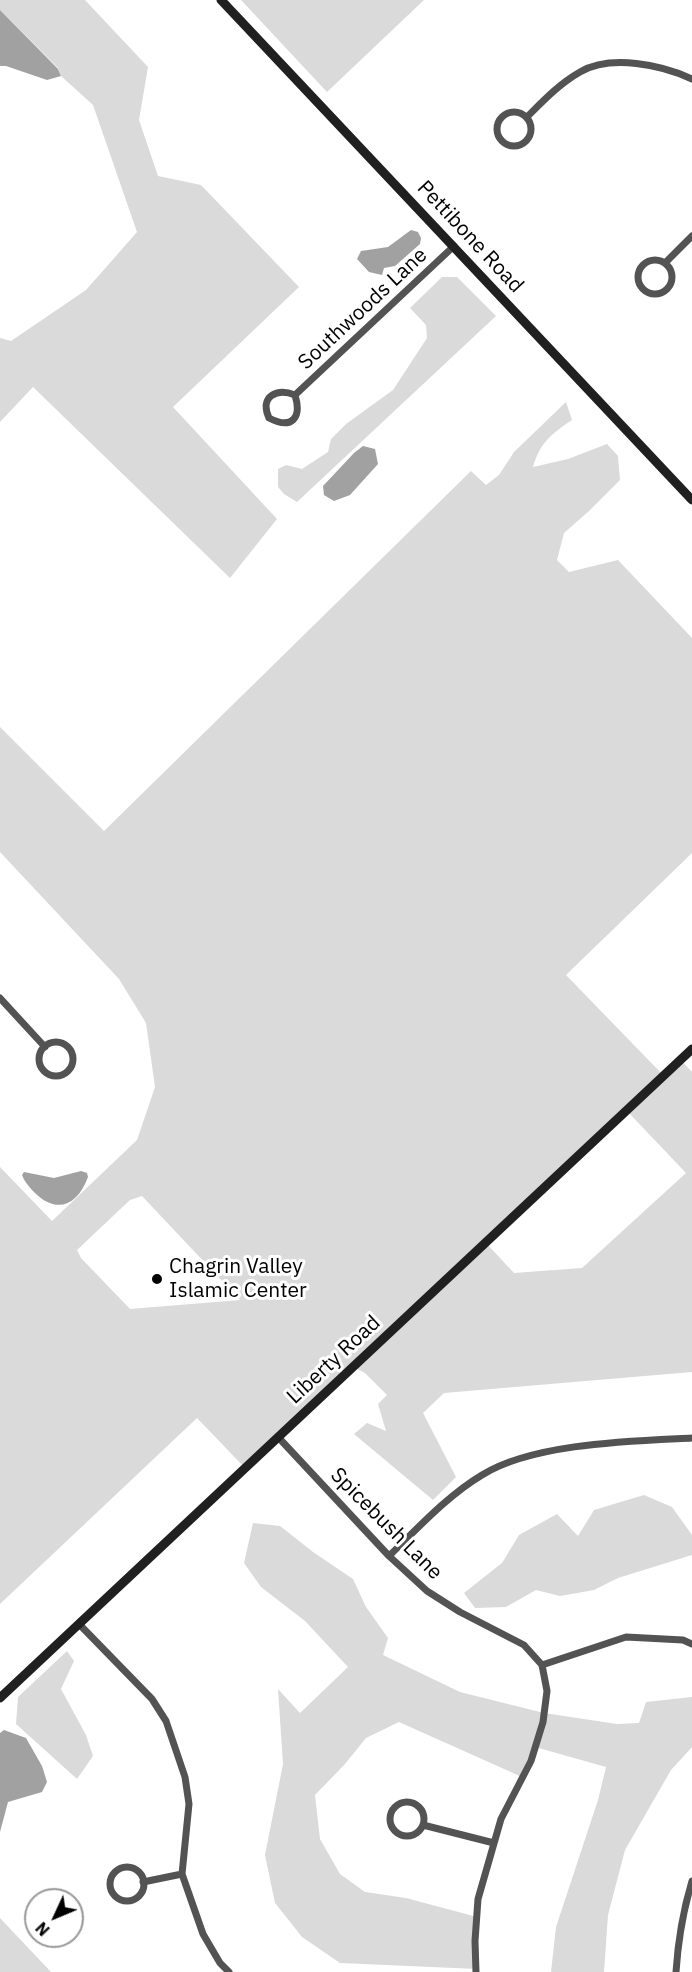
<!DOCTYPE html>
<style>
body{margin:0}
#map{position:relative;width:692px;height:1972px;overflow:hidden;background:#fff;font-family:"IBM Plex Sans",sans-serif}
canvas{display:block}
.north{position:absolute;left:24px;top:1888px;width:60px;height:60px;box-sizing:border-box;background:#fff;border:2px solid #999;border-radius:50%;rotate:226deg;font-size:16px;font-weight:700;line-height:24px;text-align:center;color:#000}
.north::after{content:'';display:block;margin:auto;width:21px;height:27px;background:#000;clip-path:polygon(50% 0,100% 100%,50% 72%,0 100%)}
</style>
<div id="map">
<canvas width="692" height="1972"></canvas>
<div class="north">N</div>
</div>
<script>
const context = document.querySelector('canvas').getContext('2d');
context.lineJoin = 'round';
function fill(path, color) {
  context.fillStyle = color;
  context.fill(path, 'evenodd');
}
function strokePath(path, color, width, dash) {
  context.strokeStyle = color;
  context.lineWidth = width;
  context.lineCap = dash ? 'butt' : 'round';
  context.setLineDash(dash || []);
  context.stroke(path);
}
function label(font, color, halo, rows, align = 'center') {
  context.font = font + ' "IBM Plex Sans",sans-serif';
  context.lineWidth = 6;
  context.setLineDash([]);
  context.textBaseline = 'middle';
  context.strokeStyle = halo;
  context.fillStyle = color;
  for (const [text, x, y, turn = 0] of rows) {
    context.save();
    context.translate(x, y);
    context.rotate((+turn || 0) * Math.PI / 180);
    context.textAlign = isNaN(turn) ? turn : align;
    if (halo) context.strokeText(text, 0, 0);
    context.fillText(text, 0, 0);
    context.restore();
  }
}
fill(new Path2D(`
 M0,0H85L148,67L139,120L158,176L201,185L299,287L173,407L277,519L230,578L33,387L0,422V338L11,341L86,290L137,232L93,105L61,76L58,68L0,10Z
 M241,0H424L327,92Z
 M442,277H457L496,316L297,502L284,494L278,487V469L286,465L302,469L328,452L331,439L346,424L393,390L427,338L426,325L410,308Z
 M566,402L572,420C551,434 540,443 533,467L568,459L607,444L618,456L620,480L589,511L564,533L557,560L569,572L618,560L692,638V853L566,975L664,1076L681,1060L692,1072V1372L444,1393L423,1413L456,1477L433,1500L354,1434L367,1423L386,1431L378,1404L387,1395L365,1373L354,1367L245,1468L197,1418L0,1604V1167L52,1221L137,1140L155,1087L146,1023L119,979L0,852V727L104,831L471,471L486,485L499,475L514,452ZM627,1111L686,1173L582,1268L514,1273L486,1243ZM142,1196L240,1300L130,1309L81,1258L77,1250L130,1200Z
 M644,1495L672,1507L692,1535V1555L618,1578L594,1590L560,1596L536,1590L506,1607L475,1608L464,1593L502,1563L519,1535L557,1514L578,1536L594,1510Z
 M253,1523L280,1526L313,1552L353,1579L366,1607L388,1638L383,1655L460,1692L544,1713L617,1724L639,1723L646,1702L692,1697V1747L671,1770L625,1850L608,1915L604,1972H551L556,1927L598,1800L606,1767L535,1747L522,1777L399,1722L366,1738L345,1764L315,1795L320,1839L340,1874L365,1892L406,1898L477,1917V1969L340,1963L302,1937L275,1903L265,1855L283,1764L278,1689L300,1713L348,1667L305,1621L261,1587L244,1563Z
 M67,1651L74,1661L61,1689L86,1735L93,1756L77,1779L16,1724L18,1697Z
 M0,1918L51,1972H0Z`), '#dadada');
fill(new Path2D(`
 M0,10L58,69L61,76L47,80L6,66H0Z
 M411,230L418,232L421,238L420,244L395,266L384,268L382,275L369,272L357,259L361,251L388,247Z
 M363,446L375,449L378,464L350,495L334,501L324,495L323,486L354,453Z
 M81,1171L87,1173L88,1177C77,1207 55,1215 32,1190C28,1185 24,1181 22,1175L24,1172L54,1178Z
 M4,1730L26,1738L42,1766L47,1782L42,1792L8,1802L0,1832V1733Z`), '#a1a1a1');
strokePath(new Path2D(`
 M497 129a17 17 0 1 1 34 0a17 17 0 1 1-34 0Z
 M527,117C543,101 559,84 580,72C611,54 662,65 692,79
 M638 277a17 17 0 1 1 34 0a17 17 0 1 1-34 0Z
 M665,263L692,236
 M295,395C302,418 292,430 269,418C259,396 277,388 295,395L454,246
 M0,998L45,1047
 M39 1059a17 17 0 1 1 34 0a17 17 0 1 1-34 0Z
 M278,1437L389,1556L427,1591L460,1612L524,1645L542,1665L547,1691L543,1722L531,1761L501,1819L478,1899L475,1941L476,1972
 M389,1556C418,1528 447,1496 482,1475C533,1443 632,1441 692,1438
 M79,1624L152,1699L166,1721L185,1777L189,1804L182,1874L203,1934L220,1963L229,1972
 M542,1665L626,1637L683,1640L692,1644
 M390 1819a17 17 0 1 1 34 0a17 17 0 1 1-34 0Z
 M423,1825L494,1843
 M110 1884a17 17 0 1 1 34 0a17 17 0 1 1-34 0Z
 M143,1882L182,1874
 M676,1972C678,1941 683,1911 692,1881`), '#535353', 7);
strokePath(new Path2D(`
 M221,0L692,500
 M0,1698L692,1049`), '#202020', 9);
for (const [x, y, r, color] of [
 [157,1279,6,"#000"]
]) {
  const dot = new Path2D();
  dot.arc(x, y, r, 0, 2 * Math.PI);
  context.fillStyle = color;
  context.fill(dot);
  strokePath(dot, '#fff', 2);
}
label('21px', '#000', '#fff', [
 ["Pettibone Road",470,237,47],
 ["Southwoods Lane",363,309,-43],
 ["Liberty Road",334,1360,-43],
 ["Spicebush Lane",386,1524,45]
]);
label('21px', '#000', '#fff', [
 ["Chagrin Valley",169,1267],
 ["Islamic Center",169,1291]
], 'left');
</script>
